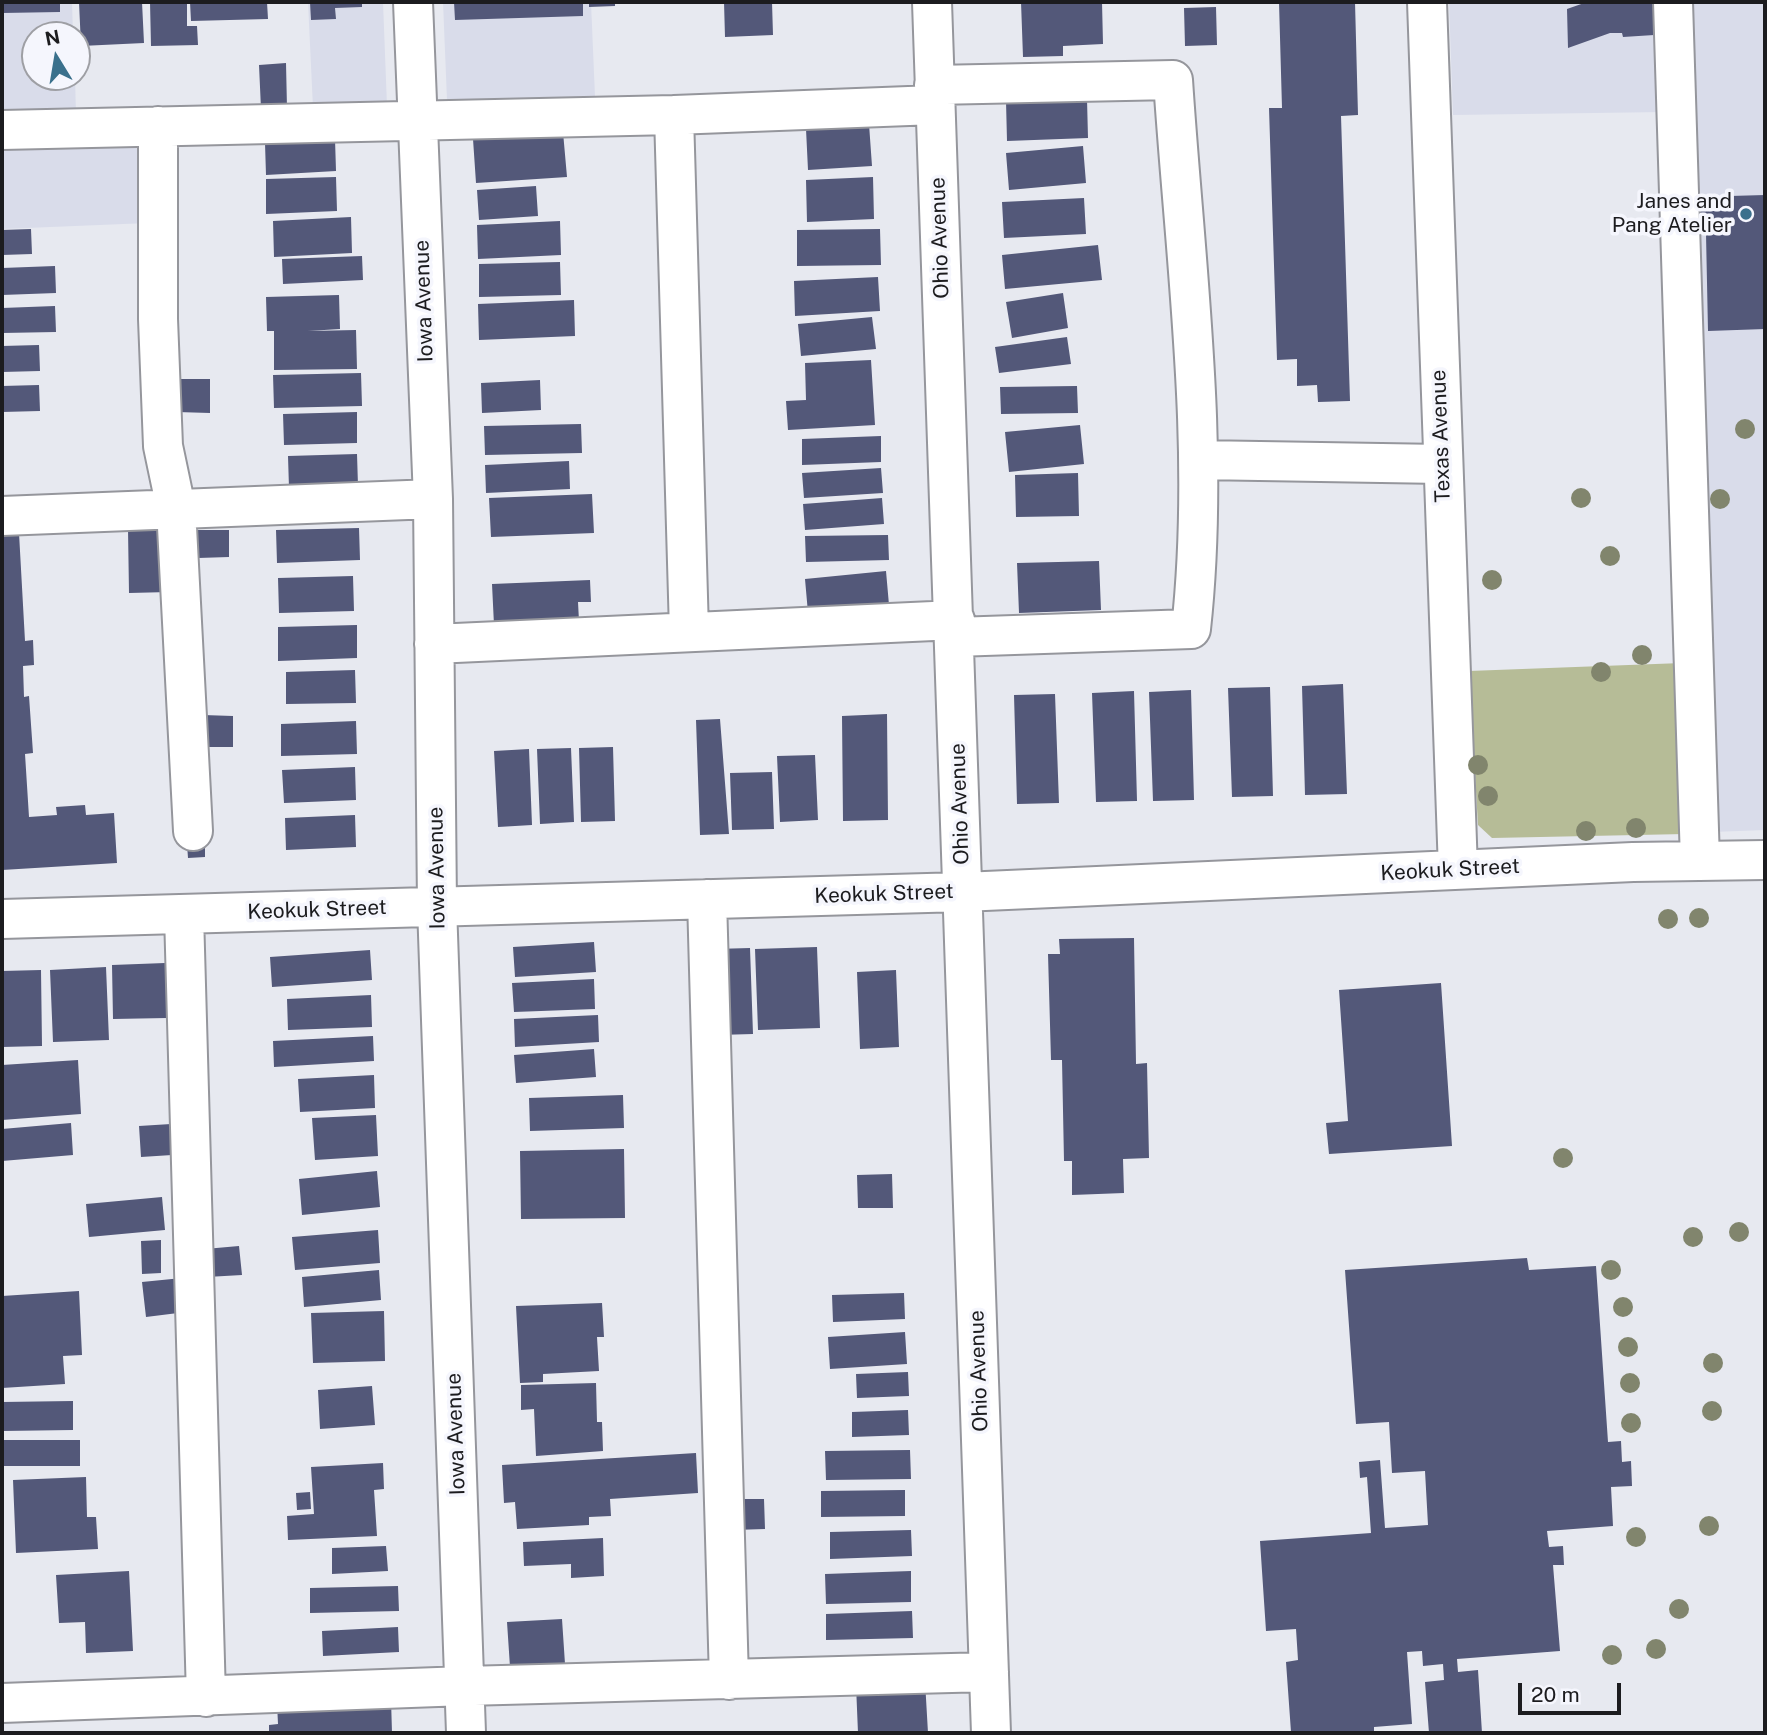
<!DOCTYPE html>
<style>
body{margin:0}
#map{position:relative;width:1767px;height:1735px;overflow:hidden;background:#e7e9f0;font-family:"Public Sans",sans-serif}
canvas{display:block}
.frame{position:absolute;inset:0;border:4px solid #1c1c1f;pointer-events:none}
.north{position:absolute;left:21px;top:21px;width:70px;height:70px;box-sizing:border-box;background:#f5f6fd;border:2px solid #9e9fa4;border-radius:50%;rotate:349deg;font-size:19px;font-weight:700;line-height:28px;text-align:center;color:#1c1c1f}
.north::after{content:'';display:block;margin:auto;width:24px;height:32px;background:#3a708c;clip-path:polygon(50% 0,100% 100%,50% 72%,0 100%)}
.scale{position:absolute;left:1518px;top:1683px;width:103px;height:32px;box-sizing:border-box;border:4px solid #1c1c1f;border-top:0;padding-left:9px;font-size:21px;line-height:24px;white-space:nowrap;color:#1c1c1f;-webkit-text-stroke:5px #f5f6fd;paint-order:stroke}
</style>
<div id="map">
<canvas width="1767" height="1735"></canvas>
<div class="frame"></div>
<div class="north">N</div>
<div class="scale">20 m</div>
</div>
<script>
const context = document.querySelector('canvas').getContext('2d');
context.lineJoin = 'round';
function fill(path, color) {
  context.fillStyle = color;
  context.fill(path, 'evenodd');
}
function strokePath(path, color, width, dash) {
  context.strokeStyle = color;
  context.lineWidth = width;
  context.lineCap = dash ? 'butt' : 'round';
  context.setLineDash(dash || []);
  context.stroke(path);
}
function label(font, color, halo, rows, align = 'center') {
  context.font = font + ' "Public Sans",sans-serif';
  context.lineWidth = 7;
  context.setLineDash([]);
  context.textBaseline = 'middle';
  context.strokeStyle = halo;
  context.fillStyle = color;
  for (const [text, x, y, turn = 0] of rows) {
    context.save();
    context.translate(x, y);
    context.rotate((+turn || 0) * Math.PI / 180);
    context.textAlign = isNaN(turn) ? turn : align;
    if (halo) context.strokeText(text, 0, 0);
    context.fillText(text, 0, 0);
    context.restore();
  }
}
fill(new Path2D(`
 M2,2H72L73,35H35V77H75L76,114L145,142L148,223L2,229Z
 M308,2H383L387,106L313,108Z
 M443,2H591L595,97L447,100Z
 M1449,2H1765V830L1712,832L1664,112L1453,115Z`), '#d9dcea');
fill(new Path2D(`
 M1682,663L1685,834L1492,838L1478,825L1469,671Z`), '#b6bc97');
fill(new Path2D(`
 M2,2H60V12L2,13Z
 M79,2H142L144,43L81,46Z
 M150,2H187V26H197L198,45L151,46Z
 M190,2H267L268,19L191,21Z
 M310,2H362V7L335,8L336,19L311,20Z
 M454,2H583V16L455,20Z
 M589,2H615V6L589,7Z
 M724,2H772L773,35L725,37Z
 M1021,2H1102L1103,44L1063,46V56L1023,57Z
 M1279,2H1355L1358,115L1341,116L1350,401L1318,402L1317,385L1297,386V359L1277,360L1269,108H1282Z
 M1587,2H1653L1654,35L1623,37L1622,33H1610L1568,48L1567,9Z
 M1216,7L1217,45L1185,46L1184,8Z
 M286,63L287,108L261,109L259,65Z
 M1087,99L1088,138L1007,141L1006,101Z
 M869,124L872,166L808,170L806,129Z
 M563,132L567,177L476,183L473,139Z
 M335,139L336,171L266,175L265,143Z
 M1083,146L1086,183L1009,190L1006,153Z
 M336,177L337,211L266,214V179Z
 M873,177L874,219L807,222L806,180Z
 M536,186L538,216L479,220L477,190Z
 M1765,195V329L1708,331L1706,234L1696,235L1695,197Z
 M1084,198L1086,234L1004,238L1002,202Z
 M351,217L352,253L274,257L273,221Z
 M560,221L561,255L478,259L477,225Z
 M31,229L32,254L2,255V230Z
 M880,229L881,265L797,266V230Z
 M1098,245L1102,280L1005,289L1002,255Z
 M362,256L363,280L283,284L282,259Z
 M560,262L561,295L479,297V264Z
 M55,266L56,293L2,295V268Z
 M878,277L880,311L795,316L794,281Z
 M1063,293L1068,328L1012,338L1006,302Z
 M339,295L340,329L308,331L356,330L357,369L274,370V331H267L266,297Z
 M574,300L575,336L479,340L478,304Z
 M55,306L56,332L2,333V308Z
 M872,317L876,349L801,356L798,324Z
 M1067,337L1071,364L999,373L995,347Z
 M39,345L40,371L2,372V346Z
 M871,360L875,425L788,430L786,401L806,400L805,363Z
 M361,373L362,406L274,408L273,375Z
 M178,379H210V413L177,412Z
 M540,380L541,410L482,413L481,383Z
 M39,385L40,411L2,412V386Z
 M1077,386L1078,413L1001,414L1000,387Z
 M357,412V443L284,445L283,414Z
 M581,424L582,453L485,455L484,426Z
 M1080,425L1084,464L1009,472L1005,432Z
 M881,436V462L802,465V439Z
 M357,454L358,486L289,488L288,456Z
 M569,461L570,489L486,493L485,465Z
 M881,468L883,493L804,498L802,473Z
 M1078,473L1079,516L1016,517L1015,475Z
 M592,494L594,533L491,537L489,498Z
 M882,498L884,524L805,530L803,504Z
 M359,528L360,560L277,563L276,530Z
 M128,529H167L169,592L129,593Z
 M198,530H229V557L198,558Z
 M19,533L25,641L33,640L34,665L23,666L24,697L29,696L33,753L25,754L29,817L57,815L56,807L85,805L86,815L114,813L117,863L2,870V534Z
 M888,535L889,560L806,562L805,536Z
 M1099,561L1101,610L1019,613L1017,563Z
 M886,571L889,605L808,613L805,579Z
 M353,576L354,611L279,613L278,578Z
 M590,580L591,602H578L579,621L494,625L492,584Z
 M357,625V658L278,661V627Z
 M355,670L356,703L286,704V672Z
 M1343,684L1347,794L1305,795L1302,686Z
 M1270,687L1273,796L1232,797L1228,688Z
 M1191,690L1194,800L1153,801L1149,692Z
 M1134,691L1137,801L1096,802L1092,693Z
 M1055,694L1059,803L1017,804L1014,695Z
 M887,714L888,820L843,821L842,716Z
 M203,715L233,716V747H203Z
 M720,719L729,834L700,835L696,720Z
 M356,721L357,754L281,756V724Z
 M613,747L615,821L581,822L579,748Z
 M571,748L574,822L540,824L537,749Z
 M529,749L532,825L498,827L494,751Z
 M815,755L818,820L780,822L777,756Z
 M355,767L356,800L284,803L282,770Z
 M772,772L774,829L732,830L730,773Z
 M355,815L356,847L286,850L285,818Z
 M205,843V857L188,858L187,844Z
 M1134,938L1136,1064L1147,1063L1149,1158L1123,1159L1124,1193L1072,1195V1161H1064L1062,1060H1051L1048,954H1060L1059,939Z
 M594,942L596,972L515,977L513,947Z
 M817,947L820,1028L758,1030L755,949Z
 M750,948L753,1034L718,1035L715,949Z
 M370,950L372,980L272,987L270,957Z
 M165,963L167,1018L113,1019L112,965Z
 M106,967L109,1040L53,1042L50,970Z
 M41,970L42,1046L2,1047V971Z
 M896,970L899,1047L860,1049L857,972Z
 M594,979L595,1009L514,1012L512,983Z
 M1441,983L1452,1146L1329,1154L1326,1123L1348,1121L1339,990Z
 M371,995L372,1027L288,1030L287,999Z
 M598,1015L599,1042L515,1047L514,1019Z
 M373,1036L374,1061L274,1067L273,1041Z
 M594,1049L596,1077L516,1083L514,1055Z
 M78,1060L81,1114L2,1120V1065Z
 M374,1075L375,1108L300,1112L298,1079Z
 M623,1095L624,1128L530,1131L529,1098Z
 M376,1115L378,1156L315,1160L312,1118Z
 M71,1123L73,1155L2,1161V1129Z
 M171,1124L172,1155L141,1157L139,1126Z
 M624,1149L625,1218L521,1219L520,1151Z
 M377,1171L380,1207L302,1215L299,1179Z
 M892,1174L893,1208H858L857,1175Z
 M162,1197L165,1230L89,1237L86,1204Z
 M378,1230L380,1263L295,1270L292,1237Z
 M161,1240V1273L142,1274L141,1241Z
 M239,1246L242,1275L207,1277L205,1249Z
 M1527,1258L1529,1270L1596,1266L1608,1442L1621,1441L1622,1462L1631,1461L1632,1486L1611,1487L1613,1526L1547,1531L1549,1547L1563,1546L1564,1565H1553L1560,1651L1457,1659L1458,1672L1478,1670L1482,1733H1429L1425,1682L1444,1680L1443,1664L1423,1666L1422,1651L1407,1652L1412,1724L1374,1727V1733L1291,1732L1286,1662L1298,1660L1296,1629L1266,1631L1260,1541L1371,1533L1367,1477L1360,1478L1359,1462L1380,1460L1385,1528L1428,1525L1425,1471L1392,1473L1389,1422L1356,1424L1345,1270Z
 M379,1270L381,1300L304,1307L302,1277Z
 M182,1278L186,1312L146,1317L142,1282Z
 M79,1291L82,1355L63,1356L65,1384L2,1388V1296Z
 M904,1293L905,1319L833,1322L832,1295Z
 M602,1303L604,1337H597L599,1371L543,1374V1382L520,1383L516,1306Z
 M384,1311L385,1361L313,1363L311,1313Z
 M905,1332L907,1364L830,1369L828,1337Z
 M908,1372L909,1396L857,1398L856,1374Z
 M596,1383L597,1422H602L603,1451L536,1456L534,1409L521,1410V1385Z
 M372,1386L375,1425L320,1429L318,1390Z
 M73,1401V1430L2,1431V1402Z
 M908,1410L909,1435L852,1437V1412Z
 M2,1440H80V1466H2Z
 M910,1450L911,1479L826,1480L825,1451Z
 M696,1453L698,1493L610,1499L611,1516L589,1517V1525L517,1529L515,1502L504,1503L502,1465Z
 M383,1463L384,1489L374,1490L377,1536L288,1540L287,1516L314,1514L311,1467Z
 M86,1477L87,1517H96L98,1549L16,1553L13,1480Z
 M905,1490V1516L821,1517V1491Z
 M310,1492L311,1509L297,1510L296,1493Z
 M733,1499H764L765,1529L734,1530Z
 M911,1530L912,1556L830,1559V1532Z
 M603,1538L604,1576L571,1578V1564L524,1566L523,1542Z
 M386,1546L388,1571L332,1574V1548Z
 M129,1571L133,1651L86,1653L85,1622L59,1623L56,1575Z
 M911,1571V1602L826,1604L825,1574Z
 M398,1586L399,1611L310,1613V1588Z
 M912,1611L913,1638L826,1640V1614Z
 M562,1619L565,1664L510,1667L507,1622Z
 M398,1627L399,1652L323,1656L322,1631Z
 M925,1681L928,1733H858L856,1685Z
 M391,1699L392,1733H269V1725L278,1724L277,1703Z`), '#535879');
const minor = new Path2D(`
 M413,2L433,499L437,906L466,1733
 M932,2L991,1733
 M1427,2L1458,870
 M1673,2L1700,861
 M934,85L1173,80C1185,262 1211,448 1191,629L955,637
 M674,115L689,631
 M158,126V319L163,446L176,508L193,831
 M2,130L674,115L935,105
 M1199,460L1442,464
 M2,516L433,499
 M434,644L955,620
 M707,899L729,1680
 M184,914L206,1697
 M2,919L963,892L1633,862L1765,860
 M2,1703L465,1686L989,1672`);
strokePath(minor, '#95969c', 42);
strokePath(minor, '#fff', 38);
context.fillStyle = '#81856d';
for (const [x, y] of [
 [1745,429],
 [1581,498],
 [1720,499],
 [1610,556],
 [1492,580],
 [1642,655],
 [1601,672],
 [1478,765],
 [1488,796],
 [1636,828],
 [1586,831],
 [1699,918],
 [1668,919],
 [1563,1158],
 [1739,1232],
 [1693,1237],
 [1611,1270],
 [1623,1307],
 [1628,1347],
 [1713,1363],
 [1630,1383],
 [1712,1411],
 [1631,1423],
 [1709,1526],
 [1636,1537],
 [1679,1609],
 [1656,1649],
 [1612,1655]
]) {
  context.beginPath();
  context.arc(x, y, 10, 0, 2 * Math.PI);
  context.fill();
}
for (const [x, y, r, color] of [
 [1746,214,7,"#3a708c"]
]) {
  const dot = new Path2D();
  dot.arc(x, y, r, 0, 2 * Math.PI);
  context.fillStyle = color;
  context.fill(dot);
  strokePath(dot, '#f5f6fd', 2.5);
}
label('21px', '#1c1c1f', '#f5f6fd', [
 ["Janes and",1732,202],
 ["Pang Atelier",1732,226]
], 'right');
label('21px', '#1c1c1f', '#f5f6fd', [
 ["Ohio Avenue",940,238,-92],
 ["Iowa Avenue",424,301,-92],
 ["Texas Avenue",1441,436,-92],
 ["Ohio Avenue",960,804,-92],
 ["Iowa Avenue",437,868,-91],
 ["Keokuk Street",1450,870,-3],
 ["Keokuk Street",884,894,-2],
 ["Keokuk Street",317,910,-2],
 ["Ohio Avenue",979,1371,-92],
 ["Iowa Avenue",456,1434,-92]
]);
</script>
